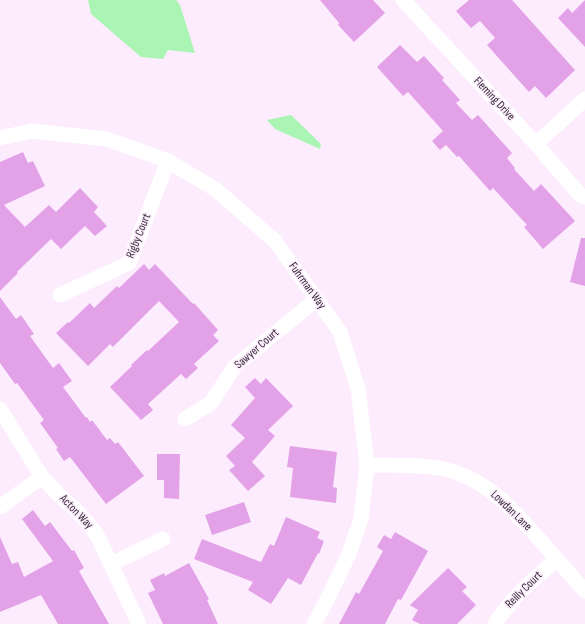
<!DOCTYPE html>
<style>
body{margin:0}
canvas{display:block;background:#fcecfd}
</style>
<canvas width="585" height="624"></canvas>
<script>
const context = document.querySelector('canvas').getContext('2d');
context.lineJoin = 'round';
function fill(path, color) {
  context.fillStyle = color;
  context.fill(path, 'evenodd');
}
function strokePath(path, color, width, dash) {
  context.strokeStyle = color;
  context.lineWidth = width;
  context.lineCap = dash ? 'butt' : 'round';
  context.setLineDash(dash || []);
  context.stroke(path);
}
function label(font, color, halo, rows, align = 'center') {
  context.font = font + ' "Sofia Sans Condensed",sans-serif';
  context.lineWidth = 3;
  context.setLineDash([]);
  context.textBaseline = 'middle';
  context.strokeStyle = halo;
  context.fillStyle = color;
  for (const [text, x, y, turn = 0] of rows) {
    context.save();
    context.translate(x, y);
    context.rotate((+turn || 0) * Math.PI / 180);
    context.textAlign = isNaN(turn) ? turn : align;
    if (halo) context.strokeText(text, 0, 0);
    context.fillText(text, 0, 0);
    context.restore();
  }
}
fill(new Path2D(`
 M88,0H176L180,5L195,53L168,50L163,59L141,57L91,14Z
 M291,115L321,144L320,149L275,129L267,120Z`), '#aaf4b4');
fill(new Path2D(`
 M320,0H373L385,13L354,42L338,25L339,23Z
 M469,0H512L575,70L546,98L535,86L529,92L487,45L495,38L480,21L471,28L456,11Z
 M585,0V47L558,18L568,8L572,13Z
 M400,45L417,62L424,56L444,78L442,80L460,100L456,103L472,120L478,115L512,153L507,158L515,168L514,169L534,191L541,184L575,221L543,249L524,227L527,225L493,188L490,191L459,156L457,157L446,145L440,150L432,141L443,131L408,92L403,96L377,67Z
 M23,152L28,163L33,161L45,186L4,205L25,227L49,205L56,212L80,188L98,207L94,212L107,226L95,236L85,226L61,249L51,239L17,272L18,273L0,291V162Z
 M581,238H585V286L570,282Z
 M144,264L149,270L155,264L193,304L194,303L218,330L213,335L219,341L194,364L198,368L186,379L181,374L148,404L153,410L141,420L110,387L132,366L131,365L147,350L148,351L179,322L159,301L113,347L110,344L88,366L56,333L68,322L69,323L90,303L94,308L117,286L119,288Z
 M0,297L16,319L21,315L34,334L30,336L53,368L59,363L72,381L63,387L86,418L87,417L90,422L92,420L107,440L110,438L115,444L118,442L144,476L106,504L70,457L64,461L56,449L58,448L40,423L44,420L17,383L15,384L0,363Z
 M255,378L261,384L266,378L293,406L268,430L275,436L252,462L265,476L248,491L229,470L235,466L226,456L245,438L231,425L255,398L245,387Z
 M290,446L337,452L333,487L337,488L336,503L290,497L293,468L287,467Z
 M157,454H180L179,499L164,498V480H157Z
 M244,502L251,522L212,535L205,515Z
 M33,510L45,526L50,522L72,551L74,550L84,568L79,571L109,624H58L41,595L0,612V537L12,564L18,562L24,577L53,561L22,519Z
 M286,517L320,532L317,538L324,541L319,554L318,553L301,585L288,578L271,604L248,590L253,582L194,559L202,539L261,562L270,544L274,546Z
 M395,532L428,551L401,600L398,599L385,624H339L356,592L359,594L383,551L377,547L384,535L391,539Z
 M189,563L209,599L207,600L218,624H163L148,593L155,590L150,580L164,573L165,576Z
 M448,568L467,587L462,591L476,605L457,624H420L412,620L418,610L410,605Z`), '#e3a2e8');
strokePath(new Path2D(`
 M403,0L536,144L580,195L585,197
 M0,138L32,131L107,139L168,161L215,189L275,241L340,332L358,389L367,465L361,519L349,554L328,598L314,624
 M536,144L585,99
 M60,295L129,263L168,161
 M0,409L42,477L59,495L75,509L87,522L98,537L139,624
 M185,419L211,403L235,366L317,299
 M367,465C392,466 419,464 444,469C485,478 512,508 538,538C554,556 569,573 585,591
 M0,507L42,477
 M111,564L163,539
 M495,624C511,598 534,579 557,559`), '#fff', 15);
label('12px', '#332c34', '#fcecfd', [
 ["Fleming Drive",494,99,47],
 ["Rigby Court",139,236,-68],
 ["Fuhrman Way",307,286,54],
 ["Sawyer Court",257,349,-41],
 ["Lowdan Lane",511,511,44],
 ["Acton Way",76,512,46],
 ["Reilly Court",524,590,-45]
]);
</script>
